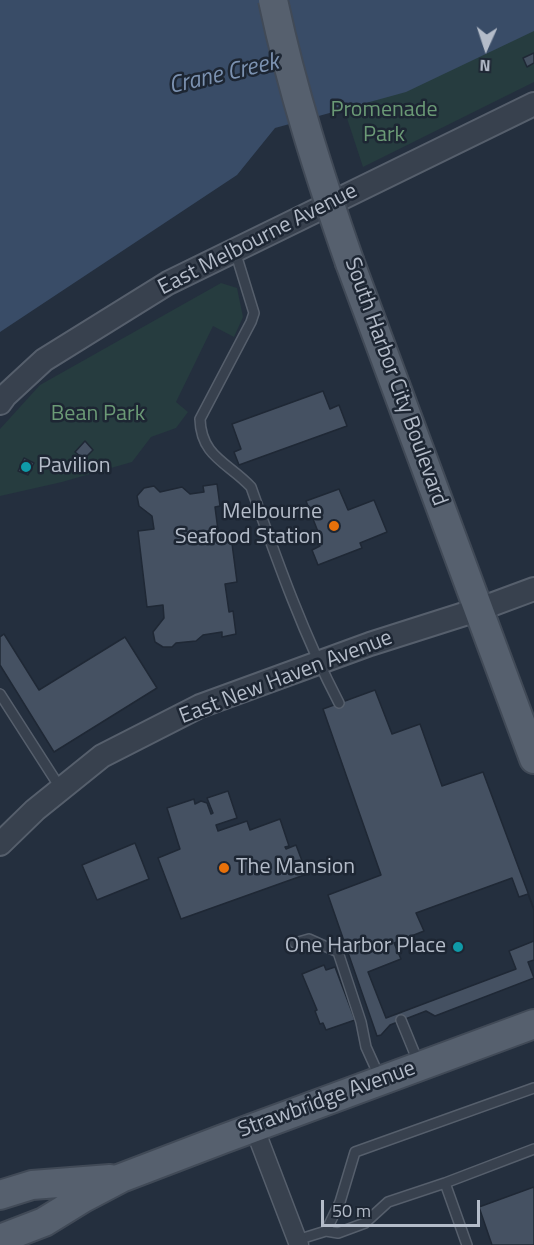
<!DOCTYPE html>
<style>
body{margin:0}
#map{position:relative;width:534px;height:1245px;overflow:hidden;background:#242f3e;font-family:"Titillium Web",sans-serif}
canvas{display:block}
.north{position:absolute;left:456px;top:18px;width:60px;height:60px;-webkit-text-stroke:4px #1d2633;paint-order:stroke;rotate:183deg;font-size:16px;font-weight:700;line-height:24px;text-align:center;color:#b4bcc9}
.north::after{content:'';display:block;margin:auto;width:21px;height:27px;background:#b4bcc9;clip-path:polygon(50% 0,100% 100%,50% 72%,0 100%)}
.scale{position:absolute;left:321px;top:1200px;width:159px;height:27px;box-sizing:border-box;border:3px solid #b4bcc9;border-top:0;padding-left:8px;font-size:18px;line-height:21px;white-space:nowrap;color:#b4bcc9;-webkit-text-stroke:4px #1d2633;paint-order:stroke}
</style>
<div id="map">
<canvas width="534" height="1245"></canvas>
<div class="north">N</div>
<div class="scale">50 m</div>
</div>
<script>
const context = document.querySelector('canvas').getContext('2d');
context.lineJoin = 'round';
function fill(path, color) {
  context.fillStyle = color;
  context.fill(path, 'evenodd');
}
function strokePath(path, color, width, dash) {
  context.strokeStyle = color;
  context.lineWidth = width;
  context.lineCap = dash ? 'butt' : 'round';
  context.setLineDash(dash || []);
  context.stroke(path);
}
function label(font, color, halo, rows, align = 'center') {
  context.font = font + ' "Titillium Web",sans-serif';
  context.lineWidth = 5;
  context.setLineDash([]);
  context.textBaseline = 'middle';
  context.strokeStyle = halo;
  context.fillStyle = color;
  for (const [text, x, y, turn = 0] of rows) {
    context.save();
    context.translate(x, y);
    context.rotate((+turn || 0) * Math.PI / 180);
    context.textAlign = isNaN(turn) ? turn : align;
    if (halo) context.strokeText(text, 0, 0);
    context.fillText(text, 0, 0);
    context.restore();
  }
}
fill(new Path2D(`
 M534,23V82L363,167L344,109Z
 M221,283L237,288L243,317L234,337L213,326L176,402L188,412L176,428L151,437L132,462L62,482L0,496V429L40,385Z`), '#263c3f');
fill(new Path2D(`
 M0,0H534V31L406,92L275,128L237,175L0,332Z`), '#394c67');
const building = new Path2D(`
 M534,53V63L527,67L523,58Z
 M323,391L330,409L339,405L347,426L239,465L234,452L241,449L232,424Z
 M85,441L93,450L84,459L75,452Z
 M24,458L34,463L28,475L18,471Z
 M217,484L220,506L215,507L219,538L231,536L237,582L225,584L229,612L233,611L236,634L222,637V632L203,635L196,641L176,643L172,647H163L155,642L153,632L164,618L163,605L147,607L138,531L154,529L152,516L139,506L137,496L144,488L154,486L160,492L182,487L190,494L204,492L203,486Z
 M339,489L348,510L374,500L387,532L360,543L362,548L318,565L312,550L320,546L319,544L322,542L306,501Z
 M4,634L39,690L125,637L157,688L54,752L0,665V637Z
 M375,690L392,734L420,724L442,786L483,772L534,909V960L528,962L534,978L435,1016L426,1011L390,1025L381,1035L377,1036L328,895L381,875L323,709Z
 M228,791L237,818L216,825L218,831L247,821L250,830L280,819L289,846L285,847L286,849L296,845L307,874L181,919L158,858L180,849L167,808L194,799L195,804L201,801L207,803L211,814L213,813L207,798Z
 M135,843L149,879L97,900L82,865Z
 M512,878L519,897L528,894L534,910V941L509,951L516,969L386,1018L368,972L401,959L394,943L424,931L416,913Z
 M324,965L326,970L335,967L355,1020L326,1030L323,1023L320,1024L315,1011L317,1010L302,974Z
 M534,1187V1245H492L479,1207Z`);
fill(building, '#455162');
strokePath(building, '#1f2835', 1.5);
const service = new Path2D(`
 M235,251L254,313L251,322L200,419C201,457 229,463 251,487C277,560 303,634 339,703
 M0,694L61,789
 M295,943L309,939L338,952L361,1022L366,1047L380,1078
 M401,1020L419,1064
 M445,1183L467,1245
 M326,1231L338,1233L365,1223L388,1202L445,1183L534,1149
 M297,1240L326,1231L340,1202L355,1152L534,1088`);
const minor = new Path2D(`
 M254,1127L299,1245`);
const tertiary = new Path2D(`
 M0,403L5,396L44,360L168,283L534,104
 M0,844L35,810L102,756L200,706L370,644L480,609L534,589`);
const primary = new Path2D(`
 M350,263L534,759
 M0,1195L32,1185L110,1179
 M0,1239L44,1222L83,1198L121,1178L223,1139L534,1024`);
strokePath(service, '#565f6c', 12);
strokePath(minor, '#565f6c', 21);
strokePath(tertiary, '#565f6c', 26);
strokePath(primary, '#414a57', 32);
strokePath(service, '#38414e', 9);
strokePath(minor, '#38414e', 18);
strokePath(tertiary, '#38414e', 22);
strokePath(primary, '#56606e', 28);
const primaryBridge = new Path2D(`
 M273,0C292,90 320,177 350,263`);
strokePath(primaryBridge, '#414a57', 32, []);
strokePath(primaryBridge, '#56606e', 28);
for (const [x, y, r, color] of [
 [26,467,6,"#0f9aa8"],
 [334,526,6,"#e8710a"],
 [224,868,6,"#e8710a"],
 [458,947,6,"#0f9aa8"]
]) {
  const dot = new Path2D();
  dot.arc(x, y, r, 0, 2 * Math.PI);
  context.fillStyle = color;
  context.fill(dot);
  strokePath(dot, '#1d2633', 2);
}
label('22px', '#6b9a76', '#1d2633', [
 ["Promenade",384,111],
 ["Park",384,136],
 ["Bean Park",98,415]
]);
label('22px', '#b4bcc9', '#1d2633', [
 ["East Melbourne Avenue",258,240,-27],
 ["South Harbor City Boulevard",395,382,70],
 ["East New Haven Avenue",286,678,-21],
 ["Strawbridge Avenue",327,1100,-20]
]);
label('22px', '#b4bcc9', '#1d2633', [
 ["Pavilion",38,467],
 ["Melbourne",322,513,"right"],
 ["Seafood Station",322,538,"right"],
 ["The Mansion",236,868],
 ["One Harbor Place",446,947,"right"]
], 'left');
label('italic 24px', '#7c92b1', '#1d2633', [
 ["Crane Creek",224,75,-13]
]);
</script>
